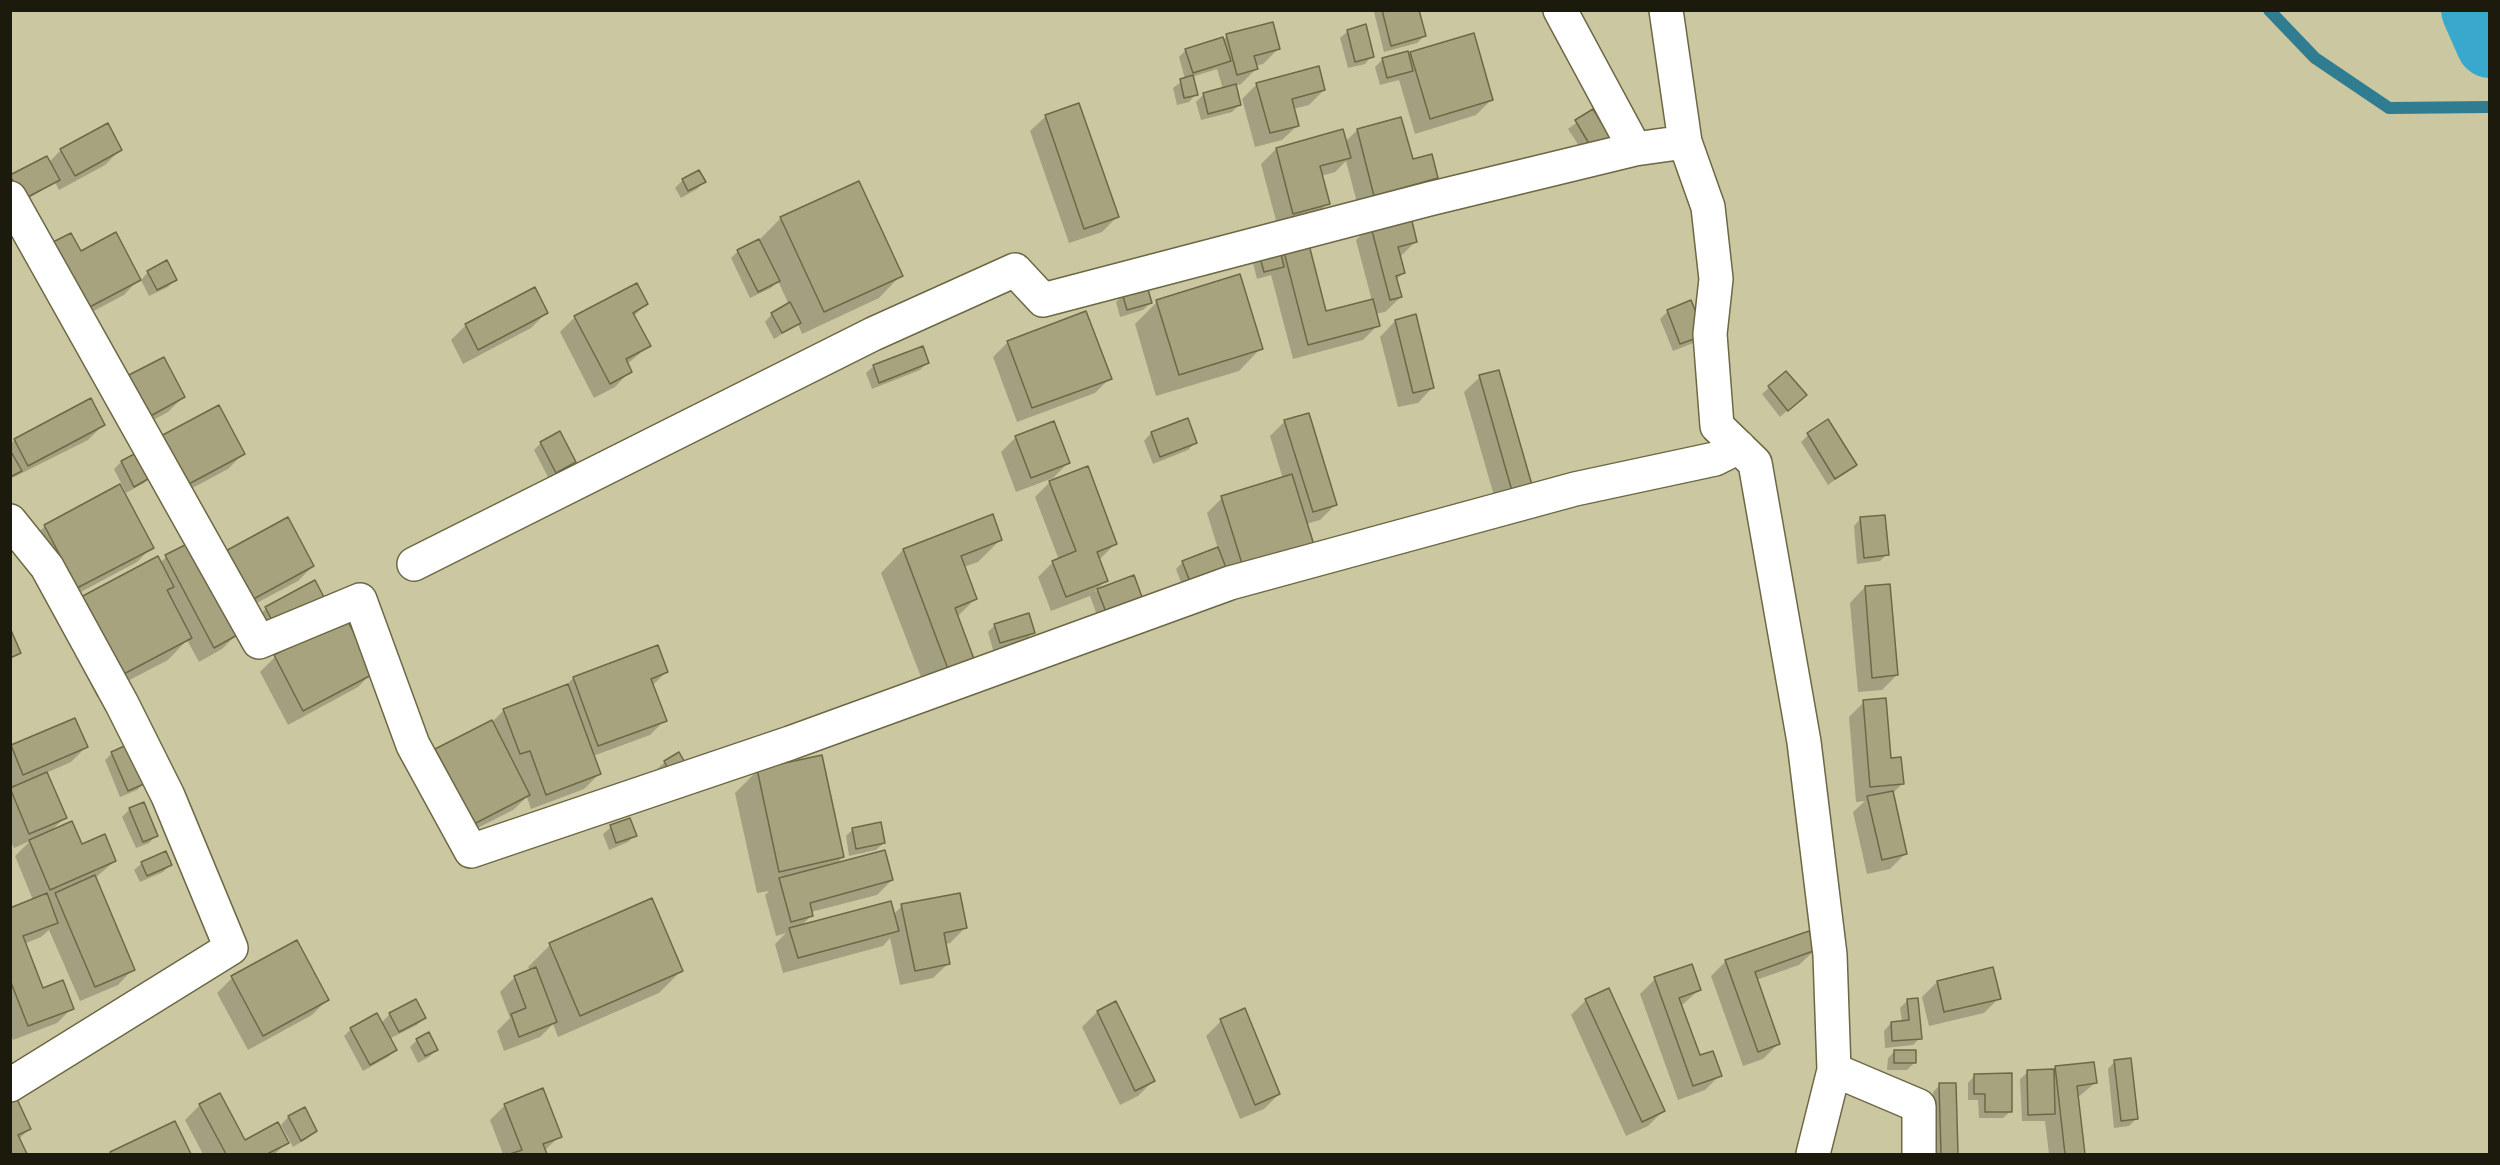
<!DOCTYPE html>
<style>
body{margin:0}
#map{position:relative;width:2500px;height:1165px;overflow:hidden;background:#cbc8a1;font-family:Lato,sans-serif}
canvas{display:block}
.frame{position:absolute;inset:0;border:12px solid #1c1a0c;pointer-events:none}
</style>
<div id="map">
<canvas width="2500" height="1165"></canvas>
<div class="frame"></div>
</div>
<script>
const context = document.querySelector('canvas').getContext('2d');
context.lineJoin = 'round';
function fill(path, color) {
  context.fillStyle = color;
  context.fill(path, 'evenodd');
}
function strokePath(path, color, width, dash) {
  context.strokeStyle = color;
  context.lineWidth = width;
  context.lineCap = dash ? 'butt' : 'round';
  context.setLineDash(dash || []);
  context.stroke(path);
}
fill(new Path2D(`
 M1375,10H1417L1424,36L1417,43L1384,52L1374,12Z
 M1348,31L1372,56L1365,64L1348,68L1340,38Z
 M1227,36L1278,49L1263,64L1255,66L1256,69L1241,84L1235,86L1239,105L1232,112L1201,120L1196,102L1204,94L1223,89L1217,69L1192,77L1196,94L1189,102L1177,105L1173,88L1185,79L1179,57L1186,50L1223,40Z
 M1406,53L1407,57L1411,53L1491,100L1476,115L1415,134L1399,80L1380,85L1375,67L1382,60Z
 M1257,84L1324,90L1309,105L1293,109L1298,125L1282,140L1255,147L1242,99Z
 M1592,111L1610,140L1587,158L1568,129Z
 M1046,116L1117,217L1102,232L1069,243L1030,131Z
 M1357,130L1437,177L1422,193L1359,210L1346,161L1335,172L1321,176L1328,203L1313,218L1278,228L1261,164L1276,149L1345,142Z
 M61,150H120L105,165L59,190L55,182L15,207L10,199V176L46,158L49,162Z
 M683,180L704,182L697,189L681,198L675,188Z
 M781,218L901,275L879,298L802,334L798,324L774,339L765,322L772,314L789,305L778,281L771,288L750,298L731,258L738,251L759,240Z
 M1371,225L1415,242L1400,257L1403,273L1396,280L1401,297L1385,312L1375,314L1378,325L1363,340L1293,359L1271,275L1257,279L1253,263L1260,256L1283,245L1325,313L1372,301L1356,240Z
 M80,253L139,279L124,295L67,325Z
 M148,272L175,279L168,287L149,296L141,280Z
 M1123,295L1150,303L1143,310L1120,317L1116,302Z
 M1157,302L1261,348L1239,371L1156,396L1135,324Z
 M1691,302L1696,342L1673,351L1660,319L1667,312Z
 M646,304L633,317L649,346L627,364L630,371L615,387L594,398L560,332L575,317Z
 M546,313L531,328L463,364L451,340L466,325Z
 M1395,321L1433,387L1418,403L1398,407L1380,337Z
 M1008,342L1110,378L1095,393L1017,422L993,357Z
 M927,363L920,370L872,389L866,373L874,366Z
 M1786,373L1797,402L1780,417L1762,394Z
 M1480,377L1531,485L1497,506L1464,392Z
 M109,394L183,397L168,412L129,433Z
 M90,400L103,425L88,440L10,479V444L14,441Z
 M1187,420L1195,443L1188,450L1153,464L1144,441L1151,433Z
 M1285,421L1335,505L1320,520L1306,524L1312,545L1185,593L1176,569L1183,562L1218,549L1207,513L1222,498L1283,479L1270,436Z
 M1808,435L1855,465L1828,485L1801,442Z
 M1016,437L1068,463L1053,478L1016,492L1001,452Z
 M541,443L574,462L567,469L549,479L534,450Z
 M139,453L151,476L144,483L126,493L114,469L121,462Z
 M145,453L243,454L228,469L170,500Z
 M1050,482L1115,544L1099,560L1106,580L1094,592L1133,577L1140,597L1133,604L1098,618L1090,596L1051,611L1038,577L1053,562L1059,560L1035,497Z
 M992,516L1001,539L978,562L964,567L975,599L957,617L973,659L926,690L881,573L903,550Z
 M1861,518L1887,554L1880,561L1857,564L1854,526Z
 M45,526L152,547L137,562L62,602L30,541Z
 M190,544L237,634L222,649L199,662L187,640L168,660L97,697L58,621L80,599L160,563L166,557Z
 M223,554L313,566L298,581L232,616Z
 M314,582L269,636L258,616L266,609Z
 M1865,587L1897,675L1882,690L1858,692L1850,603Z
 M995,625L1033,632L1026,640L993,650L988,632Z
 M657,647L666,672L652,686L665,720L650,735L593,756L599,774L584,789L531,809L527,797L513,810L458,838L421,765L436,750L491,723L504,710L564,688L573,678Z
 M275,657L373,672L358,687L288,725L260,672Z
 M1864,702L1902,784L1892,794L1905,854L1890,869L1867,874L1853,812L1865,801L1856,802L1849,717Z
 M74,719L86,747L71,762L46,773L65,817L50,832L115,861L95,878L133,969L118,985L80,1001L49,930L41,937L24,944L42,990L72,1008L57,1023L13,1040L10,1033V909L33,900L15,856L30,841L14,848L10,840V747Z
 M112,753L144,783L137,790L120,797L105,760Z
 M665,762L685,766L664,781L657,769Z
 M757,771L843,857L835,865L892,880L877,895L811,912L812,915L800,927L893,915L902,906L965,928L950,943L945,944L949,963L933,978L900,985L890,938L883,946L783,973L775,944L786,933L776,936L765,895L769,891L757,893L735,793Z
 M143,804L156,835L149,843L136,848L122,817L129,810Z
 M611,827L635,835L628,842L609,850L603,834Z
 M853,829L884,843L876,850L849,856L846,836Z
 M142,863L170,865L163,872L140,882L134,870Z
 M550,945L681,971L659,993L558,1037L553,1024L540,1037L504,1051L497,1031L510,1018L500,992L515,977L530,971L528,967Z
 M1815,950L1799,965L1756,980L1778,1044L1763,1059L1743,1066L1711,976L1726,961Z
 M232,978L327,1000L312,1015L248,1050L217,993Z
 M1655,979L1699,990L1681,1006L1699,1057L1720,1075L1705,1090L1678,1100L1640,994Z
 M1937,982L1999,998L1984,1013L1929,1026L1922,997Z
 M1586,1000L1663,1111L1648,1126L1626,1136L1571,1015Z
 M1908,1000L1920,1038L1913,1045L1885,1048L1884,1031L1891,1023L1902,1022L1900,1008Z
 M1116,1003L1154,1080L1138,1096L1120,1105L1082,1027L1097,1012Z
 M390,1014L424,1017L417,1025L389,1039L395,1050L388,1057L363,1071L344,1036L351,1029L381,1023Z
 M1221,1021L1279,1094L1264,1109L1240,1119L1206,1036Z
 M417,1040L436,1050L429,1057L418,1063L410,1047Z
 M1895,1051L1915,1062L1907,1070H1887L1888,1058Z
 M2115,1061L2136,1119L2129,1126L2114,1128L2108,1069Z
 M2055,1068L2095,1083L2077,1098L2084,1154H2049L2045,1121H2022L2020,1079L2028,1072L2052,1071Z
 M1975,1075L2011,1111L2003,1118H1979L1978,1100H1968V1083Z
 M1955,1084L1957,1154H1934L1933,1092L1940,1085Z
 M219,1095L244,1142H287L275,1154H203L185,1120L200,1105Z
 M10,1104L29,1129L18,1140L25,1154H10Z
 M505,1105L560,1136L544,1151L545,1154H503L490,1120Z
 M304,1109L316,1131L308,1138L293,1147L281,1125L288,1117Z
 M175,1123L189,1154H109L111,1153Z`), '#0003');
strokePath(new Path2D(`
 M2269,10L2315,58L2389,108L2490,107`), '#307d92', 12);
strokePath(new Path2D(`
 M2475,10L2490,44`), '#38a8cc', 68);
const building = new Path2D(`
 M1382,10H1419L1426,36L1391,46Z
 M1273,22L1280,49L1254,56L1258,69L1237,75L1226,34Z
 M1366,24L1374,57L1355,62L1347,30Z
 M1474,33L1493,100L1430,119L1410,52Z
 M1223,37L1231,61L1193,73L1185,49Z
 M1408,51L1413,71L1387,78L1382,58Z
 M1319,66L1325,90L1292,99L1299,126L1270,133L1256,83Z
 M1193,75L1198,95L1184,98L1180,79Z
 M1236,84L1241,105L1208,114L1203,93Z
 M1079,103L1119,217L1084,229L1045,115Z
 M1593,109L1612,140L1594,152L1575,120Z
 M1401,117L1413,159L1432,154L1438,178L1374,196L1357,129Z
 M108,123L122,150L75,176L60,149Z
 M1343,129L1351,158L1320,166L1330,204L1293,214L1276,148Z
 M47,156L60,180L22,200L10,175Z
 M699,170L706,182L688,191L682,179Z
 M859,181L903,276L824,312L780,217Z
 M1410,213L1417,242L1398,247L1405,273L1396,276L1402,297L1390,300L1370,223Z
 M116,232L141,280L82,311L47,245L71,233L81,251Z
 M1307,237L1326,311L1373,299L1380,326L1308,345L1282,244Z
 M759,239L780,281L758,292L737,250Z
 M1280,249L1284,267L1264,272L1259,254Z
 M167,260L177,280L157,290L147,271Z
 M1240,274L1263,349L1179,375L1156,300Z
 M637,283L648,304L633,313L651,346L626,359L632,372L610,384L574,316Z
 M1147,286L1152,303L1127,310L1122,293Z
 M535,287L548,313L478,350L465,324Z
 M1691,300L1705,335L1680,344L1667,310Z
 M790,302L801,323L782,333L771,313Z
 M1086,311L1112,379L1032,408L1007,341Z
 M1416,314L1434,388L1413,393L1395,320Z
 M923,346L929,363L879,383L873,365Z
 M164,357L185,397L145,419L123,378Z
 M1499,370L1532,485L1512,491L1479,375Z
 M1786,371L1807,395L1788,411L1768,386Z
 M91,398L105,425L28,466L14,439Z
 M219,405L245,454L185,486L159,437Z
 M1309,413L1337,505L1313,512L1284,420Z
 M1188,418L1197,443L1160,457L1151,432Z
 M1828,419L1857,465L1835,479L1807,433Z
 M1054,421L1070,463L1031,478L1015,436Z
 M560,431L576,462L556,473L540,442Z
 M10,450L22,471L10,477Z
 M140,451L153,476L134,487L121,461Z
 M1088,466L1117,544L1097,552L1108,581L1066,597L1052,561L1076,551L1049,481Z
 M1292,474L1314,545L1243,567L1221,496Z
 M120,484L154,548L77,588L44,525Z
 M993,514L1002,540L961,556L977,599L955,608L974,659L948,669L903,549Z
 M1885,515L1889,555L1864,558L1860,517Z
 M288,517L314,566L248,602L222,553Z
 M191,542L239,634L214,648L165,555Z
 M1218,547L1228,573L1192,587L1182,561Z
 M158,556L174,587L167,590L192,638L120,676L79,598Z
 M1134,575L1142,597L1106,612L1097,589Z
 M315,580L327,603L277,630L265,607Z
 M1890,584L1898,675L1872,678L1865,586Z
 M1029,613L1035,633L1000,643L994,624Z
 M346,618L375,673L303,711L274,655Z
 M10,628L21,653L10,658Z
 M658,645L668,672L651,679L667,721L598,746L573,677Z
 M568,684L601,774L546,795L530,751L520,754L503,709Z
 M1886,698L1891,758L1901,757L1904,784L1870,787L1863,700Z
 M75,718L88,747L23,775L11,745Z
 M492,720L530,795L474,824L435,749Z
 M129,744L146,783L128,791L111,752Z
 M679,752L687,766L671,775L664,761Z
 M822,755L844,857L779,872L757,769Z
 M47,772L67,818L29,834L10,788Z
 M1893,791L1907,854L1882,860L1867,796Z
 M144,802L158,836L143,842L129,808Z
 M630,818L637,836L616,843L610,825Z
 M72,821L82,844L105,834L116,861L50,890L29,840Z
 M881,822L885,843L856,849L852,828Z
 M885,850L893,880L810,903L813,916L791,922L779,878Z
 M166,851L172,865L147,876L141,862Z
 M95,875L135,970L95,987L55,893Z
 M47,893L58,923L23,936L43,988L63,980L74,1009L28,1026L10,980V908Z
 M960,893L967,928L944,933L950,964L915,971L901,904Z
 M652,898L683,971L580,1016L549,943Z
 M891,901L899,931L798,958L789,928Z
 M1809,931L1816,950L1755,972L1780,1044L1758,1052L1725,960Z
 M297,940L329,1000L263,1036L231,976Z
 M1692,964L1701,990L1679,998L1700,1055L1713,1051L1722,1076L1693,1086L1654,977Z
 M536,967L557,1022L519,1037L511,1014L526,1008L514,976Z
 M1993,967L2001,999L1944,1012L1937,981Z
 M1609,988L1665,1111L1642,1122L1585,999Z
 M1918,998L1922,1039L1892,1041L1891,1022L1909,1020L1907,999Z
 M416,999L426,1018L399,1032L389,1013Z
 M1116,1001L1155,1081L1135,1091L1097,1011Z
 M1245,1008L1280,1094L1255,1105L1220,1019Z
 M377,1013L397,1050L370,1065L350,1028Z
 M429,1032L438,1050L425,1056L416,1039Z
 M1894,1050H1916V1063H1894Z
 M2131,1058L2138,1119L2121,1121L2114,1060Z
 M2094,1062L2097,1083L2077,1086L2085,1154H2065L2055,1066Z
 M2054,1069L2055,1114L2028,1115L2027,1070Z
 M2012,1073V1112H1985V1094H1974V1074Z
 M1939,1083H1956L1958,1154H1941Z
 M543,1088L562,1137L543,1144L547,1154H510L522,1150L504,1104Z
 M220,1093L245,1140L278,1122L289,1143L267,1154H226L199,1104Z
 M17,1099L31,1129L18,1135L27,1154H10V1102Z
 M305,1107L317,1131L301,1141L288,1116Z
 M175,1121L191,1154H111L110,1152Z`);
fill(building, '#a6a37e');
strokePath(building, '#6d6946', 1.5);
const minor = new Path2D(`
 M1560,10L1635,149
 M1666,10L1685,142L1708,207L1716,279L1710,334L1717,426L1755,463L1804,742L1830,955L1834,1070L1813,1154
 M10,198L259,642L360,600L413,745L471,851L790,743L1230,583L1575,489L1715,459L1739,447
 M10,521L47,567L122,704L168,796L231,948L10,1085
 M414,564L873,334L1015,270L1043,300L1429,199L1635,149L1685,142
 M1834,1070L1919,1106V1154`);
strokePath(minor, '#6c6845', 36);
strokePath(minor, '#fff', 33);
</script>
